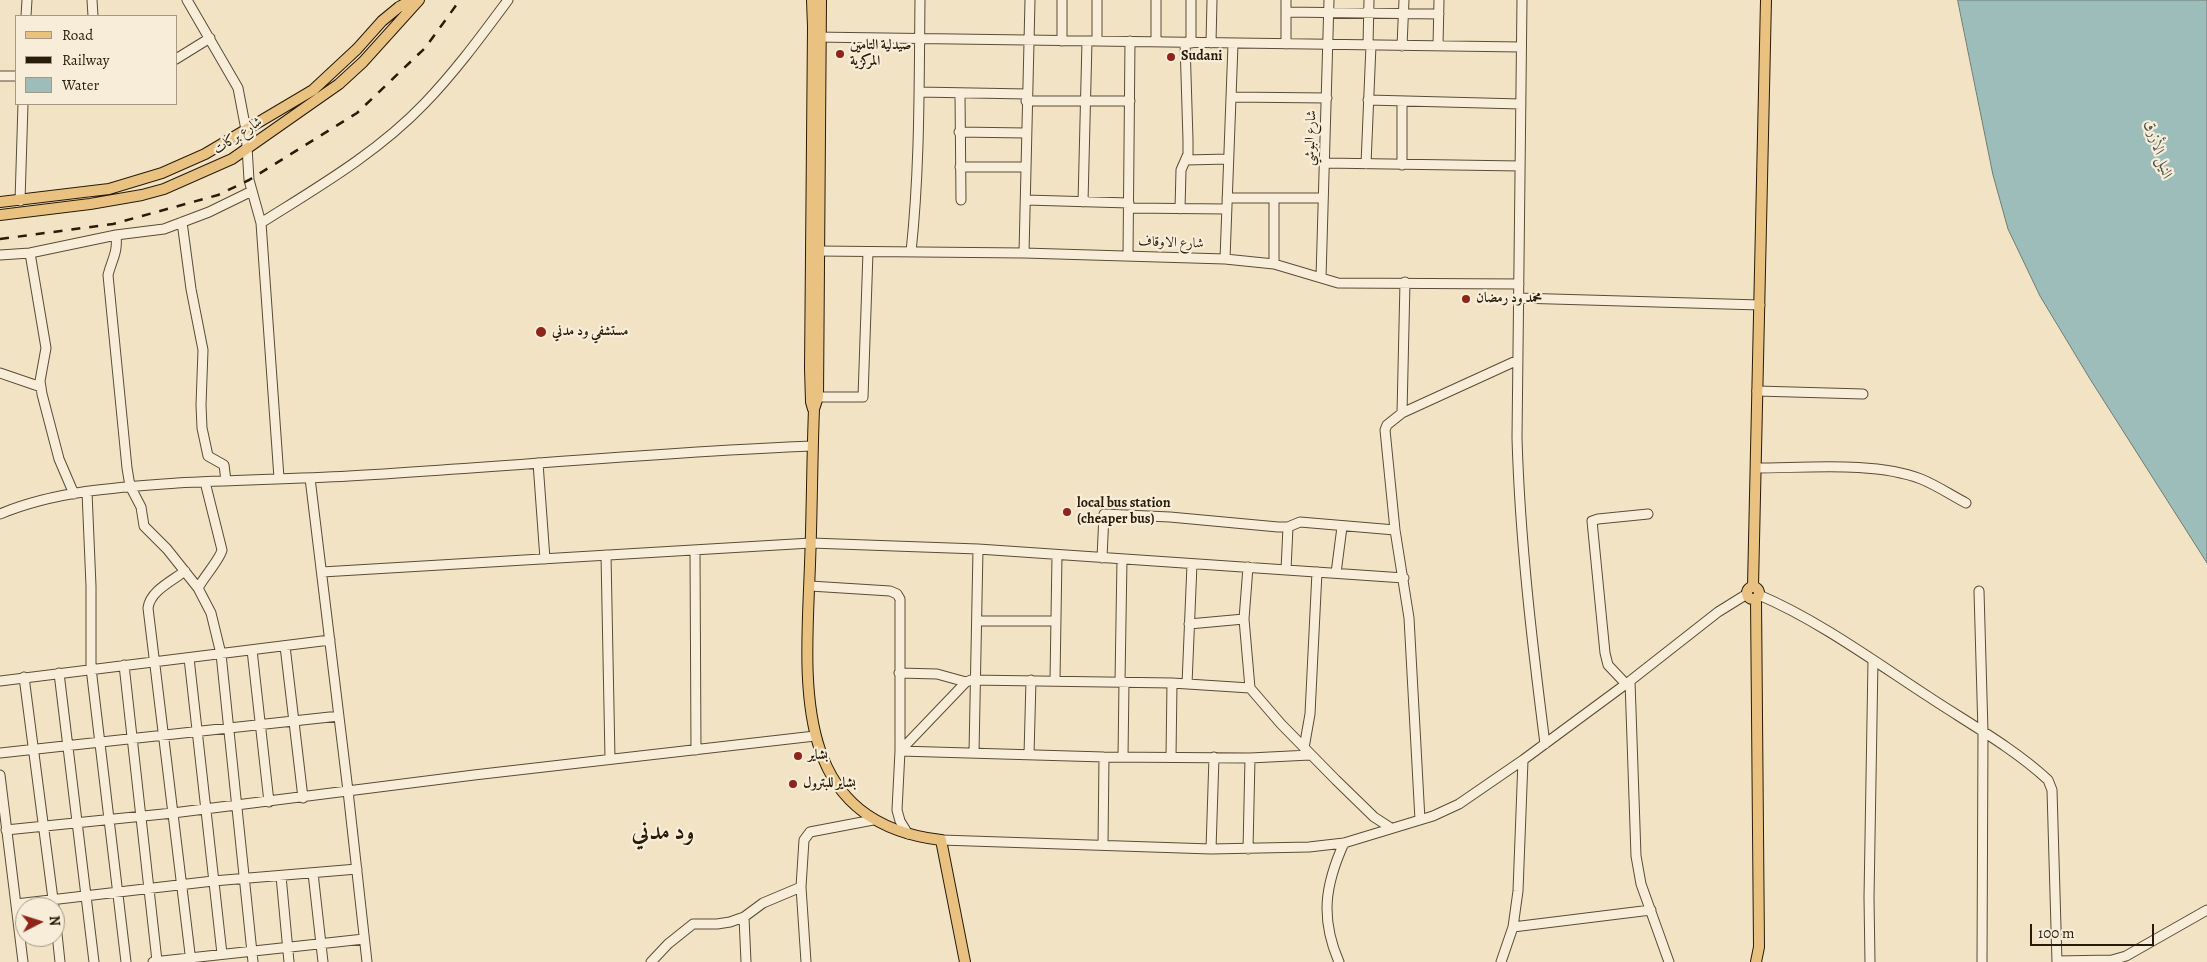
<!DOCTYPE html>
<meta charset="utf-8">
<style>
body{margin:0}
#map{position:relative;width:2207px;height:962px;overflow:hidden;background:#f2e3c5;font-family:Alegreya,serif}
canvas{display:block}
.legend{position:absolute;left:15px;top:15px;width:162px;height:90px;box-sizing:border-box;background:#f7edd9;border:1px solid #a49985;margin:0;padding:6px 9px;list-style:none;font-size:15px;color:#281b08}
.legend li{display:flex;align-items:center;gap:10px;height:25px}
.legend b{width:25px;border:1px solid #a49985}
.north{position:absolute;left:15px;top:897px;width:50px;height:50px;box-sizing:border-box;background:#f7edd9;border:1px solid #a49985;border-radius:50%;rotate:85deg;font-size:14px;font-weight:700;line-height:20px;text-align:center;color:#281b08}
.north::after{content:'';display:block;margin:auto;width:18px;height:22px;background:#8f2418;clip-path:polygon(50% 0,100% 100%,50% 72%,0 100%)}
.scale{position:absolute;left:2030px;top:924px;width:124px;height:22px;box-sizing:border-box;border:2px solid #281b08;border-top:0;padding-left:6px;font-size:15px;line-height:18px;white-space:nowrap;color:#281b08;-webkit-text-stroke:4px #f7edd9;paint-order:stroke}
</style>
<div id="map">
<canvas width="2207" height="962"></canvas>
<ul class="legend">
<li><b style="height:6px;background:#e9c282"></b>Road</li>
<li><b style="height:6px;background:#281b08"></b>Railway</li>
<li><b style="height:14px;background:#9dbdbb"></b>Water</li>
</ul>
<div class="north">N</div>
<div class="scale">100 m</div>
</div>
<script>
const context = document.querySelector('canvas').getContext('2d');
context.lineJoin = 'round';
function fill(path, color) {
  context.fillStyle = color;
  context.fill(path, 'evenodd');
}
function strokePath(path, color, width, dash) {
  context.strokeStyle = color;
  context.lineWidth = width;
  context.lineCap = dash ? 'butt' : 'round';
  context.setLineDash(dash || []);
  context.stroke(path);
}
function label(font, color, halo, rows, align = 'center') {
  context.font = font + ' Alegreya,Amiri,serif';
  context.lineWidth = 4.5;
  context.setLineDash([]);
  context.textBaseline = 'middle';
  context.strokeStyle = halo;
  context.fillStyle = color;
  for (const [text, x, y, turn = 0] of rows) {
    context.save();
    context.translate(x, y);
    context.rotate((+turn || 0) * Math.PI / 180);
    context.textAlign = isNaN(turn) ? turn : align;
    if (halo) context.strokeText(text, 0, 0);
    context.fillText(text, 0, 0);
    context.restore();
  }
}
const water = new Path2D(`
 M1958,0H2207V563L2090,379L2040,296L2008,229L1993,175Z`);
fill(water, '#9dbdbb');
strokePath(water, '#6e7c73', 1);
const minor = new Path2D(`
 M92,0L93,16
 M187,0L238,88L246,130L249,180L261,223L279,478
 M1522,0L1517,438C1520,541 1532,642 1545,744
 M1286,12L1439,14
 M26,16L27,0
 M814,37L1521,47
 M1062,41V0
 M1097,41V0
 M1156,42V0
 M1191,43V0
 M1211,43L1212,0
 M1286,44V0
 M1368,45L1369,0
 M1402,46L1404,0
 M1438,46L1439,0
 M176,59L210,38
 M0,76H16
 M919,92L1027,94
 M960,94L961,200
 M1231,97L1327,98
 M1368,100L1521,104
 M1026,101H1130
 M959,132L1025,133
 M1186,160L1228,159
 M1324,163L1520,166
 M1366,164L1371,45
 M1402,165V101
 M960,167H1026
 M1227,198H1323
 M1026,200L1129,203
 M20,201L23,104
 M1083,202L1087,41
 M1129,208L1226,209
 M1180,209L1181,170L1188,154V140L1185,43
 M182,222L191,289L203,350L201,405L202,428L208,456L224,465L226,481
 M261,223C318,187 377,153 424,104C455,72 482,35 508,0
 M116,235C118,253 112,259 108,275L127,468L130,486L141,507L144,526L167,549L198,588L211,613L221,654L253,962
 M818,251L1024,253L1225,259L1274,264L1338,283L1519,284
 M911,252C920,168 919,84 920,0
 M30,253L46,348L40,381L42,394L59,459L74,494
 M1024,253L1030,0
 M0,255L30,253L116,235L164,229L209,212L252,191
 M1128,255L1130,41
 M1225,259L1233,44
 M1274,264V198
 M1321,278L1329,0
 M1518,298L1760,305
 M0,373L41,387
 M1757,391L1863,394
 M811,397H863L868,252
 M1402,413L1405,282
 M538,463L545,559
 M1756,468C1805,468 1876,461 1921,479C1936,485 1951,495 1966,503
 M310,478L348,791L367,962
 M87,492L91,586V668L126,962
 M0,514C55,491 118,487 177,483C235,480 292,479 349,476C504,467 658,452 812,446
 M695,550L696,750
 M606,555L610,759
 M1102,558L1104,514L1170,517L1278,527H1288L1300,522L1395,530
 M1248,567L1244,619L1250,688L1281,724L1336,780L1374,817L1391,828
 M1286,570L1288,527
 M185,571C172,581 150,591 148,608L191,962
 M322,572L811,543L978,549L1404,578
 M1336,573L1342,527
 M810,586L890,591L897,594L900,599V751L897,810L900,821L908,834
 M198,588C204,577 220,559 222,550L205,482
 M1979,591L1983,732L1982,962
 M1759,595C1816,619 1874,661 1926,695C1965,721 2014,748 2048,780L2052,790L2057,962
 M978,621H1056
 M1189,624L1244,619
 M285,646L303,798
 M252,650L269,802
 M189,658L222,954
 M124,665L157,961
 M59,673L94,962
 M899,673L937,674L966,682
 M24,677L54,907
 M1055,680L1057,555
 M0,681L330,640
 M1630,681L1636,856L1641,884L1669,962
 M1120,682L1122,559
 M1187,684L1192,564
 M1626,684L1608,665L1605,653L1592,521L1598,519L1648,514
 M1304,748L1310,714L1317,572
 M900,751L1104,757L1250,758L1310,755
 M900,751L966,682L971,680L1172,683L1250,688
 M0,753L339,716
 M974,753L978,549
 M1029,755L1031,680
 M1123,757L1124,682
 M1171,757L1172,683
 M0,775L23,962
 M1420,820L1409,618L1395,530L1385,430L1387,425L1402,413L1518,360
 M6,830L173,813L474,775L815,736
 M941,840L1211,849L1309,847L1344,843L1433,816L1459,804L1523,760L1630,681L1718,612L1747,594
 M1103,845L1104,757
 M1211,849L1214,757
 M1248,849L1250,758
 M313,873L323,962
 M281,876L289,962
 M16,904L213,881L357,869
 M55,915L60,962
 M744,917L746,962
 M1513,927L1651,910
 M2057,961L2112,960L2126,956L2207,910
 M153,962L364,939
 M651,962L668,944L693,924H717L730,922L744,917L763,903L801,887
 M806,962L801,887L804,840L810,832L873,820
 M1339,962C1320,918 1325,885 1344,843
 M1501,962L1513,927L1518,891L1523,760
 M1870,962L1869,898L1873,660`);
const major = new Path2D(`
 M812,0L813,27L810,368L811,402L813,409
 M821,0L818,397L814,409C812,461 812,513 810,564C806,680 788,822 941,840L965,962
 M0,202L109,189L162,173L205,154L313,90L357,49L382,21L399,7L412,0
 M0,215L90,204L142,195L164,189L232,159L339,84L363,62L419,0
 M1753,586L1766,0
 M1747 593a6 6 0 1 1 12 0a6 6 0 1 1-12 0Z
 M1756,599L1759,947L1756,962`);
strokePath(minor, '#5a4d37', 11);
strokePath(major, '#281b08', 12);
strokePath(minor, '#f7edd9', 9);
strokePath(major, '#e9c282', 10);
strokePath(new Path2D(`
 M0,239L113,224L218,195L249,180L357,113L425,48L460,0`), '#281b08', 2.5, [9, 9]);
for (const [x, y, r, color] of [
 [840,54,5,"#8f2418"],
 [1171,57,5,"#8f2418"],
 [1466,299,5,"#8f2418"],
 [541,332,6,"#8f2418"],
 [1067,512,5,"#8f2418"],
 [798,756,5,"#8f2418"],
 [793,784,5,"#8f2418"]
]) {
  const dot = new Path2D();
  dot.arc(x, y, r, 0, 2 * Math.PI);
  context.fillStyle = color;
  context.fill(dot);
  strokePath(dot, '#f7edd9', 2);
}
label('bold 14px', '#281b08', '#f7edd9', [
 ["صيدلية التامين",850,46],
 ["المركزية",850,62],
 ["Sudani",1181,57],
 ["محمد ود رمضان",1476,299],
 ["مستشفي ود مدني",552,332],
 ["local bus station",1077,504],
 ["(cheaper bus)",1077,520],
 ["بشاير",808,756],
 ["بشاير للبترول",803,784]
], 'left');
label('14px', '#281b08', '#f7edd9', [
 ["شارع بركات",238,136,-34],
 ["شارع البوشي",1311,138,-88],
 ["شارع الاوقاف",1171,243,2]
]);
label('italic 15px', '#515447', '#f7edd9', [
 ["النيل الأزرق",2158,150,72]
]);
label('bold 24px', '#281b08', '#f7edd9', [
 ["ود مدني",663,833]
]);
</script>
